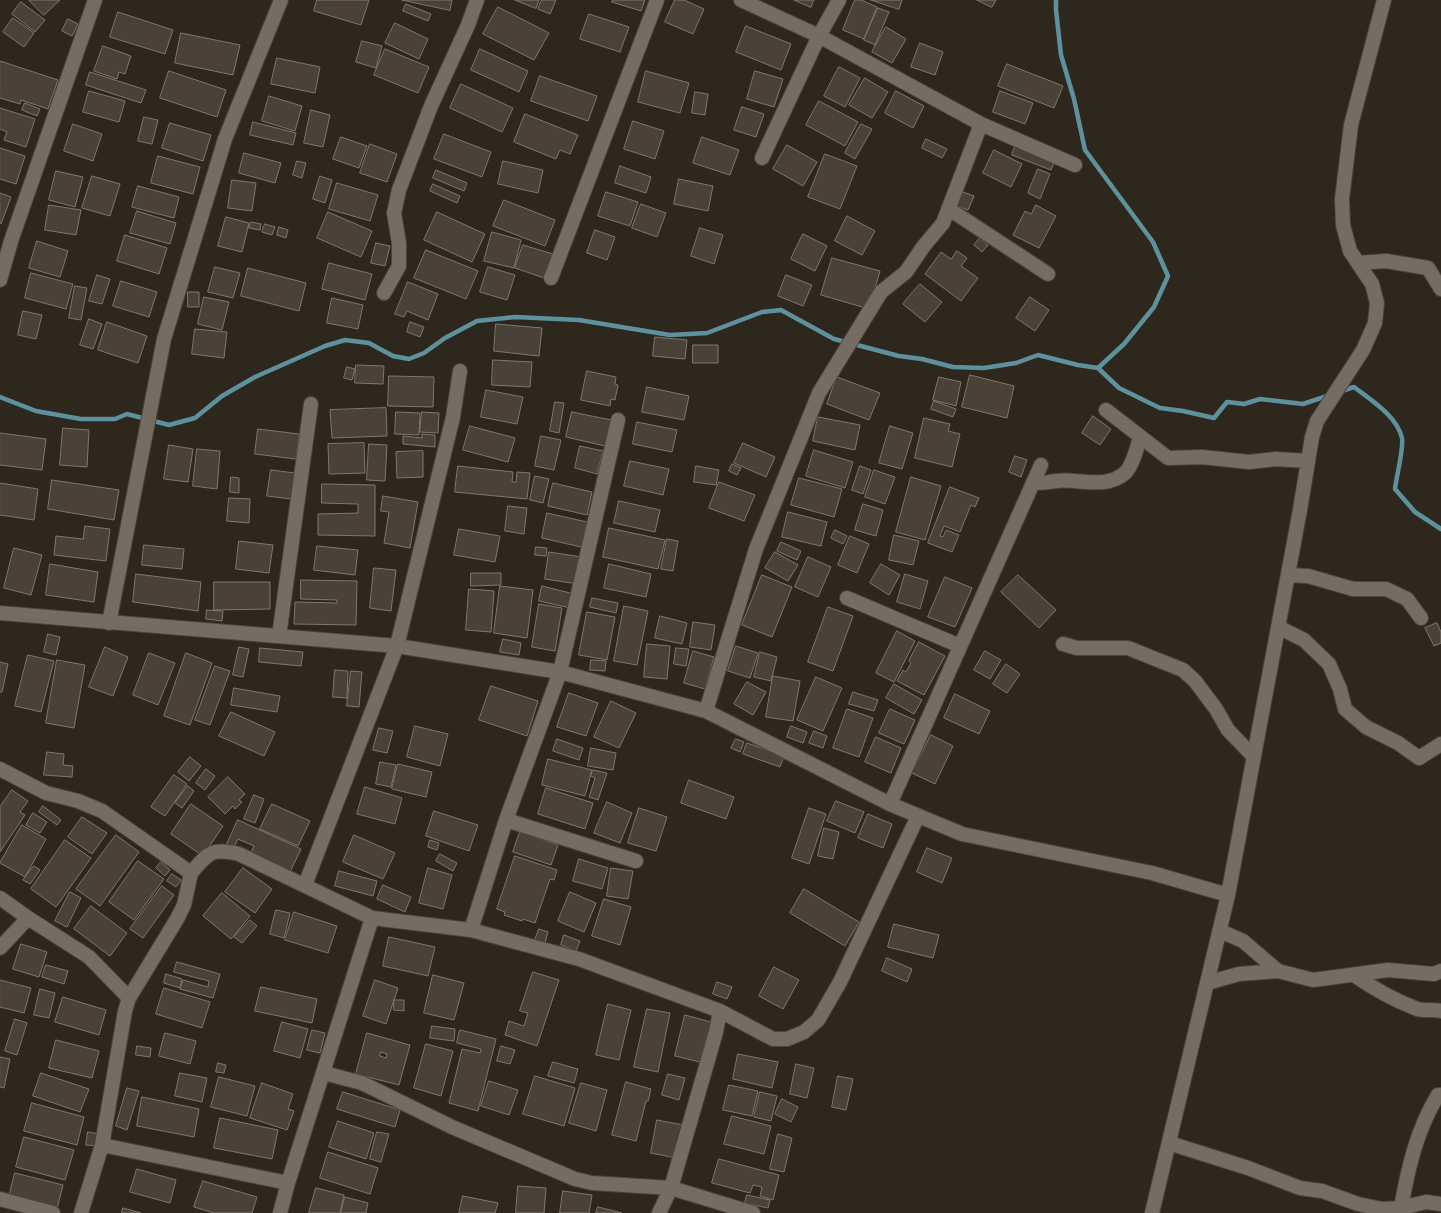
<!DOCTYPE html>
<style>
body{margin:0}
canvas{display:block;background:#2e271d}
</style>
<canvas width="1441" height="1213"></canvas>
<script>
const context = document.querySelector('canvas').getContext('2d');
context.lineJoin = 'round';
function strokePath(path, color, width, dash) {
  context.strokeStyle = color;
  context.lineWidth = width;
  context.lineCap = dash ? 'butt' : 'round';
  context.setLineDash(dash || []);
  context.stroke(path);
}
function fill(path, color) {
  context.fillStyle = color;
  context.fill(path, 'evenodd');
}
strokePath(new Path2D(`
 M1056,0V10L1061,55L1074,99L1085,150L1153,242L1168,276L1154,307L1124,344L1098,368
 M1342,391L1354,387C1371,400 1397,416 1402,438C1404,448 1396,478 1395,489L1415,512L1441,529
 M0,397L36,411L81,419H115L127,414L169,425L195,418L222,396L255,377L325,346L345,340L369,343L393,356L409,359L424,353L445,338L477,321L515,317L579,320L670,335L707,333L762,312L781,310L834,339L899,356L922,359L953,367L984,368L1016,363L1038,355L1078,365L1098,368L1119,388L1160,408L1183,411L1214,418L1227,402L1244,404L1260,399L1303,404L1330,395`), '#5e919e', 4.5);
const building = new Path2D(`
 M29,0H60L44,15Z
 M317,0H369L361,25L314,11Z
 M402,0H452L450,10Z
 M515,0H539L536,8Z
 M542,0H556L550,14L538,9Z
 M613,0H645L641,11L612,2Z
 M675,0H684L704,9L693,34L665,22Z
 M794,0H814L811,7Z
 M855,0H861L877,7L864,39L843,30Z
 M871,0H902L899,9Z
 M977,0H996L992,7Z
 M21,2L45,20L35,32L12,14Z
 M406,4L431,14L428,21L403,11Z
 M498,7L549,33L534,60L483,34Z
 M878,8L889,12L875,45L864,40Z
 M118,12L173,30L165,54L110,37Z
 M589,14L629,27L620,52L580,39Z
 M13,18L34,33L24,47L3,32Z
 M68,19L78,24L72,36L62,31Z
 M395,23L428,39L419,59L385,43Z
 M746,26L791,44L781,70L736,52Z
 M886,27L906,39L892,63L872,52Z
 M181,33L240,45L233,75L175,63Z
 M362,41L382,46L376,68L356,62Z
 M920,43L943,52L935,75L911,67Z
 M103,46L131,56L125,74L119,72L117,79L94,71Z
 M385,49L429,67L418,93L374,75Z
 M480,49L528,71L519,92L471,70Z
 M277,58L320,67L315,93L271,84Z
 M0,61L58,80L48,109L21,100L20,104L0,98Z
 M1007,64L1063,86L1054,108L998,86Z
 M839,67L860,78L845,107L824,96Z
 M169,71L226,90L217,117L160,98Z
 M646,71L689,83L680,113L638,102Z
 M755,71L783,79L774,107L747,99Z
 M90,72L146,90L141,103L86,85Z
 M540,76L597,96L588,121L531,101Z
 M865,78L888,92L872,118L849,105Z
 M461,84L513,108L502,132L450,108Z
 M89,91L125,101L119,122L83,112Z
 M896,91L924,106L913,128L885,113Z
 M1000,91L1033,103L1025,124L993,112Z
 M695,92L708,94L705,115L692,113Z
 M269,96L302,106L295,131L262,121Z
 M819,101L858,122L845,146L806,125Z
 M25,103L40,109L37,116L22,110Z
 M742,107L764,114L756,137L734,130Z
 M0,108L35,119L26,147L4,140L7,132L0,129Z
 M311,110L330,115L323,147L304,143Z
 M525,114L578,135L570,154L560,150L556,159L514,142Z
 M144,117L158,120L152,144L138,141Z
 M633,121L664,131L655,159L624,149Z
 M253,122L296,133L293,145L250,135Z
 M170,123L211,135L203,161L162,148Z
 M73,124L102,134L93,161L64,151Z
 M861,124L872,129L855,159L845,153Z
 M444,134L491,152L482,177L434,159Z
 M341,137L367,146L359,168L333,159Z
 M702,137L739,150L730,175L693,163Z
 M926,139L947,149L942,158L922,148Z
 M1016,143L1056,158L1051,170L1012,155Z
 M370,144L397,154L387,182L360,173Z
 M787,145L817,162L803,186L773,169Z
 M0,148L25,156L16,184L0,179Z
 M994,150L1022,164L1011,187L983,173Z
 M244,153L281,163L275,183L239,173Z
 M825,154L857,166L840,209L808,197Z
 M158,156L200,167L193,194L151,183Z
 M297,161L306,163L302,178L293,175Z
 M503,161L543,170L538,193L498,184Z
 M620,166L651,177L646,193L615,183Z
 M1038,169L1050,174L1040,199L1028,193Z
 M436,170L467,183L464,191L433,178Z
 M56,171L83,177L75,207L49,200Z
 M92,176L120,184L110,216L82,208Z
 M320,176L332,180L325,203L313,199Z
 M679,179L713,186L708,211L674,204Z
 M232,180L256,183L252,211L228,208Z
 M337,183L378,195L370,221L329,209Z
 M433,184L460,196L457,203L430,191Z
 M138,186L179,197L174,218L132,207Z
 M606,192L638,202L630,226L598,216Z
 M963,192L974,196L968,210L957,206Z
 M0,193L11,197L1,224L0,223Z
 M504,200L555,220L545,246L493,226Z
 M641,204L666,213L657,237L632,228Z
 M49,205L81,210L76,235L45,230Z
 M1036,205L1056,216L1039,248L1013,235L1025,211L1031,214Z
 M137,211L176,223L170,244L130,233Z
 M328,212L372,231L361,257L317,238Z
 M437,212L485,234L472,262L424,240Z
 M847,216L875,231L862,255L835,241Z
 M226,217L249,223L242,252L218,246Z
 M251,222L261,224L260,230L249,228Z
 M265,224L275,227L272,235L262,232Z
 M279,227L288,230L286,238L277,235Z
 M700,228L723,235L714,264L691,256Z
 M595,230L615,237L607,260L587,253Z
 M492,232L521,240L514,268L484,261Z
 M803,234L827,246L815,271L791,259Z
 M125,235L167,248L159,274L117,261Z
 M980,238L988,245L982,252L974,245Z
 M37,241L68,251L60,277L29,268Z
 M376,243L390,246L385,266L371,263Z
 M523,245L553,254L544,278L515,268Z
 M426,250L478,271L466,299L414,278Z
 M957,251L967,258L961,266L978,278L961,301L925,274L941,252L951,259Z
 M832,258L880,271L869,309L821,295Z
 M329,263L372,274L365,300L322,289Z
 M215,267L240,273L233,298L208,292Z
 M488,267L515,275L507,300L480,292Z
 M248,268L306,283L299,311L241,296Z
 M31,273L73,284L66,309L25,298Z
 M97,275L110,279L102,304L89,301Z
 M786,275L812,285L803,306L778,296Z
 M121,281L157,292L149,317L113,306Z
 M408,282L438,294L428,320L407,311L404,317L395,314Z
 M920,284L942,302L925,322L903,304Z
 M75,286L87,288L81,320L69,318Z
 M188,292H199V307H188Z
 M204,297L229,302L222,330L198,324Z
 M1030,297L1049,310L1035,331L1016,318Z
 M332,298L363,305L358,329L327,323Z
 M23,311L42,315L36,339L18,335Z
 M89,319L102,324L93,349L80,345Z
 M107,322L147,336L138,363L98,350Z
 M410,322L424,327L420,337L407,332Z
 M496,324L542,328L539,356L494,351Z
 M195,329L227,332L224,358L192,354Z
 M655,337L687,340L685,359L653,356Z
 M693,345H718V363H693Z
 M493,360L532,362L530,387L492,385Z
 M356,365L384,366L383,384L355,383Z
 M347,367L355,369L352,380L344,378Z
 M587,371L616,377L615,384L618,385L615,400L611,399L610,406L581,400Z
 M970,375L1014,386L1007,418L962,407Z
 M389,376L434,377L433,407L388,406Z
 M837,377L880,393L869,420L827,404Z
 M939,377L961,382L956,406L933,400Z
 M647,387L689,396L684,420L642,412Z
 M486,390L523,397L517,424L481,417Z
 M934,401L956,409L953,417L931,409Z
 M555,402L564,403L559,433L550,431Z
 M386,408L387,436L332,438L330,410Z
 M396,412L420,413L419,435L395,434Z
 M422,412L439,413L438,433L420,432Z
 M572,412L611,420L605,446L566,437Z
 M1093,416L1111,429L1100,445L1082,433Z
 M818,417L860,425L855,450L813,441Z
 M924,418L950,424L948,431L960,434L952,467L915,458Z
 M637,422L677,430L672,452L633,444Z
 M470,426L515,438L508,462L463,450Z
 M890,426L913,433L902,469L879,463Z
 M63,428L89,430L87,467L60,465Z
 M258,429L299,434L296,459L255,454Z
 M0,433L46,439L42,470L0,465Z
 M422,434L435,435V447L403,444V436L422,438Z
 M541,436L561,440L554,470L535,466Z
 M364,443L365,473L329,474L328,444Z
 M743,443L775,457L766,477L734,463Z
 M369,444L387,445L385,481L367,480Z
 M169,445L193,449L188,482L164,479Z
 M580,446L603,451L597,474L575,468Z
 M197,449L220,451L217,489L193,486Z
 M814,450L853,462L845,488L806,476Z
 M423,451V477L397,478L396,452Z
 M1015,456L1027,460L1021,477L1009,472Z
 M630,461L669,469L663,495L624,486Z
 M732,464L741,468L737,475L729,471Z
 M458,466L513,472L512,482H516L517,472L530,473L527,499L455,492Z
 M696,466L719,470L716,485L694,482Z
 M860,466L871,470L863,494L852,490Z
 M271,470L295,473L291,499L267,496Z
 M874,470L895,477L885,504L865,497Z
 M535,476L549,479L543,503L530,500Z
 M231,477L239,478V493L230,492Z
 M911,477L941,486L925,540L896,532Z
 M799,478L842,489L834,517L791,505Z
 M52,480L119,490L114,520L48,509Z
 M719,482L755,495L744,521L709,508Z
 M0,483L38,489L34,520L0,515Z
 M553,483L592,492L587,515L548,506Z
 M322,484L375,485V536L318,535V514L358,513V504L322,503Z
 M950,487L979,498L975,507L971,505L960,532L944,526L940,536L943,537L946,530L959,535L952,552L928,543Z
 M383,496L418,502L410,548L384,543L389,512L381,511Z
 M229,498L250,499L249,523L227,521Z
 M619,501L660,510L655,532L614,523Z
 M863,504L883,510L876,536L855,530Z
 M508,506L527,508L524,534L505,531Z
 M788,512L827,522L821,546L782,537Z
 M547,513L587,522L581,547L542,538Z
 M85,526L110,529L106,561L54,555L56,536L83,539Z
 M609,528L665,540L658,569L603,557Z
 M459,529L500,536L495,562L454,555Z
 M835,530L847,536L843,544L831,538Z
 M894,535L919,541L913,565L889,560Z
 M850,536L869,544L857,573L838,565Z
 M667,539L678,541L673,571L661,569Z
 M239,541L273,545L269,573L236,569Z
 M781,542L801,551L797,560L777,551Z
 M144,545L184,549L182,569L142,565Z
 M317,546L358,550L355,575L314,570Z
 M536,547L547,548L546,556L535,555Z
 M14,548L42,555L31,595L4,588Z
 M549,552L582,557L578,584L545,579Z
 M775,552L798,565L788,581L765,568Z
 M808,557L831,567L818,597L795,587Z
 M50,564L98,572L94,602L46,595Z
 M609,564L651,574L646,597L604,588Z
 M881,564L900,575L889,595L870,583Z
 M374,568L396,570L391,611L370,608Z
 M471,573H501V585L471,586Z
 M136,574L201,582L198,611L133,602Z
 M905,574L928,581L920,609L897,602Z
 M762,575L792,587L772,637L742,625Z
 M1018,575L1056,610L1039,628L1001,592Z
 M945,577L972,588L955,627L928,617Z
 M301,580L357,581L356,625L294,624L295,602L337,603V600L301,599Z
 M214,582H270V609L214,610Z
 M500,586L533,590L527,638L494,633Z
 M542,586L574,594L570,608L539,601Z
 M469,589L494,591L491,632L466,630Z
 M592,598L618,603L616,613L590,607Z
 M539,604L562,608L555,651L532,647Z
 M624,606L648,611L637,665L614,661Z
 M828,607L853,616L833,671L808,662Z
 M207,610L223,611L222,621L206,619Z
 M587,612L615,617L607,660L579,655Z
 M660,616L687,623L682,644L655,638Z
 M693,622L715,625L711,650L690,647Z
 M1437,623L1441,632V643L1434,646L1425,628Z
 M897,631L915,641L894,682L876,673Z
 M48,634L60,637L56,655L44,652Z
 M503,639L521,643L519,655L500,652Z
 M919,642L945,656L924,695L897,681L903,670L906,672L911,663L909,661Z
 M647,644L670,646L667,679L644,677Z
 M736,646L758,653L750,678L728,671Z
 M105,647L128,657L113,696L89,687Z
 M239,647L249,649L243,677L233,675Z
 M260,648L303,652L301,666L259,662Z
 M676,648L689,649L686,666L674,664Z
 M693,651L714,657L705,689L684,683Z
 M985,651L1001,660L990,679L974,670Z
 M760,652L777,657L771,681L754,677Z
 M149,653L175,663L158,705L133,695Z
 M186,653L212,663L190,725L164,716Z
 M28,655L54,661L41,712L15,706Z
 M57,660L85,665L74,728L46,723Z
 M591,660L606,661L605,671L590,670Z
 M0,662L8,664L2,692H0Z
 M1006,664L1020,674L1007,693L993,684Z
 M215,666L230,671L210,725L195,720Z
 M335,670L348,671L347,698L333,697Z
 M351,671L362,672L359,707L347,706Z
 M773,676L800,681L793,721L766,717Z
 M816,677L842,688L823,731L797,720Z
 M747,682L766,692L753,715L734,704Z
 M894,684L922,700L914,714L886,698Z
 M491,686L538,701L527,736L479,720Z
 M234,688L280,696L277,712L231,705Z
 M853,692L878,700L874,711L849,704Z
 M569,693L598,703L586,736L557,727Z
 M955,694L990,711L979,734L944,718Z
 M611,701L636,713L619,748L594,737Z
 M847,709L873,718L859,757L833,748Z
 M890,709L915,720L904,744L879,733Z
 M231,712L275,732L264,756L219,736Z
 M415,726L448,734L440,766L407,757Z
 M791,726L807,732L803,743L787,737Z
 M379,728L393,731L387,753L373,750Z
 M814,731L827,736L823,748L809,743Z
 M931,735L953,746L935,784L912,773Z
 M876,737L901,748L891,773L865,762Z
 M557,739L583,748L579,760L553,751Z
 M736,739L744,742L740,752L731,748Z
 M747,743L784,756L780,767L743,754Z
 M591,748L616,753L613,770L588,766Z
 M47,752L64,754L63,765L73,766L72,777L44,775Z
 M190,757L201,766L189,781L178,772Z
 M548,759L592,770L585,796L542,785Z
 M380,762L396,765L391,787L376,784Z
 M398,764L432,772L426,797L392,789Z
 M206,769L215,776L205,790L196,783Z
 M593,770L607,773L598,800L589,797L595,778L591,776Z
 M174,775L187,784L165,816L151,807Z
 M228,777L245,794L239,800L242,802L235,809L233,806L225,814L208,797Z
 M689,780L734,797L726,819L681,803Z
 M188,786L194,791L182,808L175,803Z
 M365,787L402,798L395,824L357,814Z
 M546,788L593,803L585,829L538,814Z
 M12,790L28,801L20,812L25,815L0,852V807Z
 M254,795L264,799L255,823L244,819Z
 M836,801L864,812L855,833L827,821Z
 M607,802L632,813L620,843L594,833Z
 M191,804L223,826L203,856L171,834Z
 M272,804L310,821L298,846L260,829Z
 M43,806L61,820L57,825L39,812Z
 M639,808L667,817L656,851L628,843Z
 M809,808L826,814L809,864L792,858Z
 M434,811L478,825L469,851L426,836Z
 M33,813L47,822L40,833L26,825Z
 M868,814L892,824L883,848L858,838Z
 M82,817L107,833L92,854L68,837Z
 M238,820L301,849L290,872L251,853L254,846L238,839L234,847L227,844Z
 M22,825L46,839L25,877L0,863Z
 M824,828L839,832L833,859L818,856Z
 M520,832L558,845L551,865L513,852Z
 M116,835L139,852L100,906L76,889Z
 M354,835L395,853L383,879L343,862Z
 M65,840L91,858L56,907L31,889Z
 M430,840L439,843L437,850L428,847Z
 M927,848L952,858L942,883L917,872Z
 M440,854L457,863L453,871L436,861Z
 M515,856L557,870L554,880L550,879L535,923L523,919L522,921L504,915L505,912L497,909Z
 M579,859L608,868L602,889L573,881Z
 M138,861L164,879L134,920L109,902Z
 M161,862L170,870L165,876L156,868Z
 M34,866L40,870L30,884L23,880Z
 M243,868L272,889L255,913L225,892Z
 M428,868L452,875L443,909L419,903Z
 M611,868L633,871L628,899L607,896Z
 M339,871L377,881L373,896L335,886Z
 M172,874L181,880L176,887L167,881Z
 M383,885L411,897L405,912L377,899Z
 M162,886L174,895L143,938L130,929Z
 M804,889L859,922L845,946L790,913Z
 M70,892L81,898L67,927L55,921Z
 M570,892L596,903L584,932L558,921Z
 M222,893L250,916L231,939L203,916Z
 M604,899L631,907L620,945L592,936Z
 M91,906L127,933L110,956L74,929Z
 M276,910L290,913L284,938L270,934Z
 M294,912L337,926L328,953L285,940Z
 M250,920L257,926L242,943L234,937Z
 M894,924L939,935L933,958L888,947Z
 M539,929L548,932L545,943L535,940Z
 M564,935L580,941L576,951L561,945Z
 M389,937L435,947L428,976L383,966Z
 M21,944L47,952L39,977L13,969Z
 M887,958L912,969L907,982L882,971Z
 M177,962L220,974L213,998L180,989L183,980L208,987L209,981L174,972Z
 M46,965L68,971L64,984L42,977Z
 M774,967L799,980L783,1009L759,996Z
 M533,972L559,980L537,1046L505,1035L509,1021L524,1026L528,1013L520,1011Z
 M166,974L182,979L180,988L164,983Z
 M433,975L464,983L454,1020L424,1013Z
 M0,980L31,988L24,1013L0,1007Z
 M375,980L398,988L386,1024L363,1016Z
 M717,982L732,987L727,999L713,994Z
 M261,987L317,999L312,1023L255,1011Z
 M164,988L210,1002L202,1028L156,1014Z
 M40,989L55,993L49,1018L34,1015Z
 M63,997L106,1010L99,1035L55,1022Z
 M394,1000H404V1011L394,1010Z
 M608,1004L631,1010L619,1060L596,1055Z
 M647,1009L670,1013L658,1072L634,1067Z
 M685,1015L711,1022L700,1062L675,1056Z
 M15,1019L27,1023L17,1055L5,1051Z
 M282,1022L308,1029L300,1058L274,1051Z
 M432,1026L455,1029L454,1041L430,1038Z
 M312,1030L325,1033L320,1053L307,1050Z
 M460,1030L496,1039L478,1111L449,1103L462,1049L480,1053L481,1049L457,1043Z
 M165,1033L196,1041L190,1064L159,1056Z
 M367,1033L410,1045L399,1085L356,1074ZM381,1052L387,1054L386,1058L380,1056Z
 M56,1040L99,1051L92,1078L49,1068Z
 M426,1044L453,1051L441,1096L414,1088Z
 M137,1046L151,1048L150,1057L136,1055Z
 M501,1046L515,1050L510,1064L497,1061Z
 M738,1054L778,1062L772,1088L733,1079Z
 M0,1057L10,1059L4,1088L0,1087Z
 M553,1062L578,1069L574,1083L548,1076Z
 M218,1063L226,1065L224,1073L216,1072Z
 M796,1064L814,1068L807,1098L790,1094Z
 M41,1073L89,1089L80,1112L33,1096Z
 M180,1073L207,1078L202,1102L175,1096Z
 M668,1074L685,1078L679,1100L662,1095Z
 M535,1076L575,1088L564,1126L523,1114Z
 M838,1076L853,1079L846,1110L832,1107Z
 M219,1077L255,1086L247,1116L211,1107Z
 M489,1081L518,1090L509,1115L481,1106Z
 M626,1082L651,1089L648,1101H646L636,1141L612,1135Z
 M262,1083L293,1094L288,1109L294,1111L287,1130L250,1118Z
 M581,1083L607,1090L596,1131L569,1123Z
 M729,1085L758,1091L752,1116L723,1110Z
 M127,1088L139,1091L127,1130L116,1126Z
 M343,1092L400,1110L395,1127L337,1109Z
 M760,1092L777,1096L771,1121L754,1117Z
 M142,1097L199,1109L194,1137L137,1126Z
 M782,1099L798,1107L791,1122L775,1114Z
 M32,1103L84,1117L77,1145L24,1131Z
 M732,1116L771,1126L764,1154L724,1144Z
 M220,1118L278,1130L272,1159L214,1148Z
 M657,1120L683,1125L676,1158L651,1153Z
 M338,1121L374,1133L366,1159L329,1147Z
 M88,1132L100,1134L98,1146L86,1145Z
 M377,1132L389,1134L381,1162L370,1159Z
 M778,1134L792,1138L784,1172L770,1169Z
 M24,1137L74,1150L65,1180L16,1167Z
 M328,1152L378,1168L370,1194L320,1178Z
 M719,1159L779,1175L773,1200L760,1196L762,1187L753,1185L750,1193L712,1183Z
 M137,1169L176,1180L170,1203L130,1192Z
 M15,1173L63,1185L57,1209L9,1197Z
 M203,1181L257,1197L252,1213H214L194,1207Z
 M518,1186L546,1188L544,1213H516Z
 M316,1188L344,1195L340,1213H309Z
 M563,1191L592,1195L589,1213H560Z
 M747,1195L770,1200L768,1208L745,1203Z
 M463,1196L498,1203L495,1213H459Z
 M345,1197L368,1203L366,1213H341Z
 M598,1207L622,1213H596Z
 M123,1208L141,1213H122Z`);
fill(building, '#4a4238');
strokePath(building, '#80776c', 1);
const street = new Path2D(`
 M741,0L819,36L981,124L1075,165
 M762,158L819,36L839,0
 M949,209L1048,274
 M1358,263L1386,261L1428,268L1441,289
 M551,278L657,0
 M0,280L11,241L95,0
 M384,293L399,266V243L394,213L399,190L431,106L468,25L477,0
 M1106,410L1168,458L1202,457L1249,462L1276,459L1308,461
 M1033,482C1044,484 1046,482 1056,481C1078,478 1106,490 1125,473C1133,465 1137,448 1140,437
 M1288,575L1308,576L1353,589H1386L1407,599L1421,618
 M847,598L960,646
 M0,613L397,646L560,672L706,711L890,804L962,834L1152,873L1228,895
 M109,623L164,339L225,139L281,0
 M1278,627L1304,640L1329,664L1340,689L1345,709L1366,727L1398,743L1419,758L1441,744
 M279,636L311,404
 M1063,644L1077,648H1128L1183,670L1195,681L1216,709L1228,730L1254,757
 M706,711L756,549L819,393L881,292L906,272L923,247L943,223L981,124
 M0,769L46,793L78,801L102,811L191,873C209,852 211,848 239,854L372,918L471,930L579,959L720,1011L773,1039H787L804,1032L818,1020L840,982L918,816
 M890,804L1041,465
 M506,820L636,861
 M305,885L397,646L453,417L460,371
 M0,898L28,918L89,957L129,998
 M471,930L506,820L560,672L618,420
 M1220,931L1243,941L1278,971
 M0,948L28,918
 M1354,975C1374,989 1394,1000 1417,1009C1424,1011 1433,1009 1441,1011
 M1207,983L1239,974L1278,971L1313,980L1388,970L1434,974L1441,971
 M324,1073L362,1083L452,1127L575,1179L592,1183L671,1188L753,1213
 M1169,1143L1248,1168L1300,1188L1322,1191L1358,1204L1382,1209L1401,1208L1426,1202L1441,1204
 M102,1145L288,1183
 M0,1199L53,1213
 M81,1213L102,1145L125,1011L129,998L177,919L184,905L191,873
 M280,1213L288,1183L372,918
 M659,1213L671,1188L716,1032L720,1011
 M1152,1213L1228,895L1300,510L1312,437L1317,421L1363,350L1375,323L1377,303L1372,284L1350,251L1343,225L1342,199L1351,125L1384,0
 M1397,1213L1401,1208C1408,1168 1417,1129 1438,1095H1441`);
strokePath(street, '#49433b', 16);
strokePath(street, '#766d62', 14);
</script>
